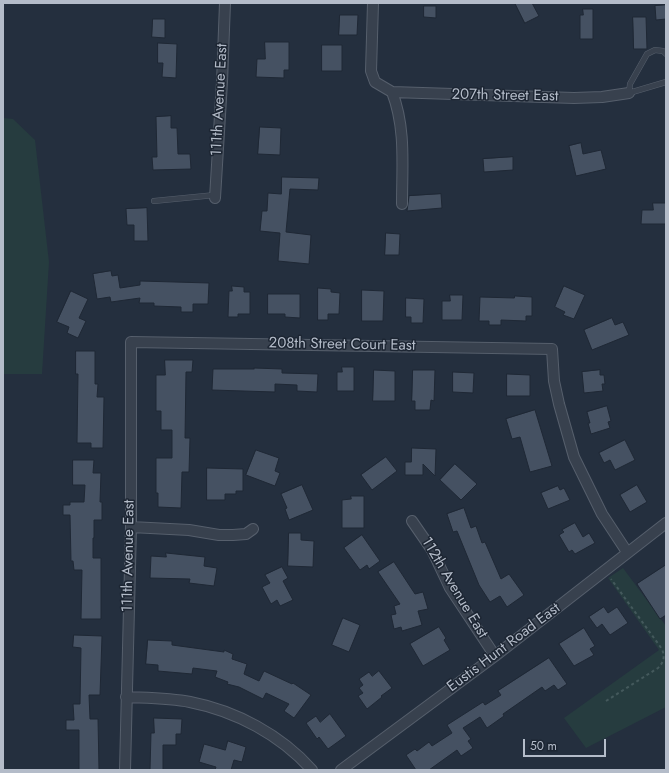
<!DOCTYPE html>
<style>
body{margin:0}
#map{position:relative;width:669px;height:773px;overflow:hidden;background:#242f3e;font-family:Jost,sans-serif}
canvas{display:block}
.frame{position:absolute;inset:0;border:4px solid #b4bcc9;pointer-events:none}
.scale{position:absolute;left:523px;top:739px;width:83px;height:18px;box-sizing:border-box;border:2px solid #b4bcc9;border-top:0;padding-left:5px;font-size:12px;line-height:14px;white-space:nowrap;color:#b4bcc9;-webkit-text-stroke:3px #1d2633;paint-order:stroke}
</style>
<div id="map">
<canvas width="669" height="773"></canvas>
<div class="frame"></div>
<div class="scale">50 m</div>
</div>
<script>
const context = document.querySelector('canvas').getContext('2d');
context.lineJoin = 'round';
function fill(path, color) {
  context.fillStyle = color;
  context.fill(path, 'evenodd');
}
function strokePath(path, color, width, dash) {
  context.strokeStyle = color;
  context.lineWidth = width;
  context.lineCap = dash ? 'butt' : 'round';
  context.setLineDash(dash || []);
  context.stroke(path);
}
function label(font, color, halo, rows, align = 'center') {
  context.font = font + ' Jost,sans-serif';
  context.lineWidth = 3;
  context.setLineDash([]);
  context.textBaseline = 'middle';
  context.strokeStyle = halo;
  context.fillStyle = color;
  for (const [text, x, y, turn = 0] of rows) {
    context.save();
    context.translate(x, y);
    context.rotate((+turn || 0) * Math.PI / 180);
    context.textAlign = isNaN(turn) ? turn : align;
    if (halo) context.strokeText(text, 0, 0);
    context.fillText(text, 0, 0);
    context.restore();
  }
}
fill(new Path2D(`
 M3,118L13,119L35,140L49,262L42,374H3Z
 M623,568L666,626V707L586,748L564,718L659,650L608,578Z`), '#263c3f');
const building = new Path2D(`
 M515,3H532L539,16L525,23Z
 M666,5V19L656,20L655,6Z
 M424,6H436V18L424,17Z
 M583,9H593V39H580V15H583Z
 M340,15H358L357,35H339Z
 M633,17H646L647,49H634Z
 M153,19H165V38L152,37Z
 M265,42H289V70H284V78L256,77L257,59H265Z
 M158,43L177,44L176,78L162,77L163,63H158Z
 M322,45H342V71H322Z
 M171,116V128H177L178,154H190L191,169L153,170L152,157H157L156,117Z
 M260,127L281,128L280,155L258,154Z
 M581,143L583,154L601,150L606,169L576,176L569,146Z
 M513,157V170L484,172L483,159Z
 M282,177L319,178L318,190L290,189L286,232L311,235L309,264L278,261L280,233L260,231L262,211H267L268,193L281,194Z
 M441,194L442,208L407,211L409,196Z
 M653,203H666V224H641L642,210H653Z
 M147,208L148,241H134V225H127L126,209Z
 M386,233L400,234L399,255H385Z
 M111,271L112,276L118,275L120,288L140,285V281L209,283L208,304H193V312H181V307L154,306V303H139L140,298L111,302L110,297L97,299L93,274Z
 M232,286L244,287V292H250V314H238V317H228L229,291H232Z
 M564,286L585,295L574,319L563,315L565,312L555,307Z
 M318,288L331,289V292L340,293L339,314H328V320H318Z
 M362,290L384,291L383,321H362Z
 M71,291L88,299L79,318L86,321L78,338L67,333L69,327L57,322Z
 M268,294H300V318L285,317V314H268Z
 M450,295H463L462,320H442V301H450Z
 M515,296L532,297V316H526V321L501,320V325H489V321H479L480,297L514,298Z
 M406,298L424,299L423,323H411V317H406Z
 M612,318L615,325L623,322L629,335L592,350L584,330Z
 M76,351H95V384H98L97,397H104L103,448H91V443H77L78,374H76Z
 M165,360H193L192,372H186L185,438H190L189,472H182L181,508L158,507V493H156V458H172V430H161V411H156V375H165Z
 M342,367H354V391H337V372H342Z
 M254,368L282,369V373L318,374L317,392L297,391V385L275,384V392L212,390L213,369H254Z
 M374,370L395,371V401H373Z
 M413,370H435L434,401L431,400L430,410H415V401H412Z
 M600,370V375H604L605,384H602L603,391L584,393L582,372Z
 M453,372L474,373L473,393L453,392Z
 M507,374L530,375V396H507Z
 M607,406L611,421L608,422L610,428L591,434L588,423H590L587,412Z
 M535,410L552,466L530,472L520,437L512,439L506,419Z
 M625,440L635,460L615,470L610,460L604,463L599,453Z
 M412,448L436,449L435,476L423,464V475H405V462H411Z
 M256,450L279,458L275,471L280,473L275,486L246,475Z
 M386,457L397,471L372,490L361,475Z
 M73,460H94L93,473H101L100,502H102V520H94V538H93V558H101V619H81L82,570H74L73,561H71L70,515H63V505H70V502H84L85,485H73Z
 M455,464L477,484L461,500L440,480Z
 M207,468L243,469V491H236V494H225V500H207Z
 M302,485L313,510L289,520L285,509L287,508L281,494Z
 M637,485L647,502L630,512L620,495Z
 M558,486L560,490L564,488L570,500L548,509L541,493Z
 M351,496H364V528H342V500L351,499Z
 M464,508L471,528L476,526L482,543L485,542L501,579L509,574L524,595L507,607L500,596L490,602L479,585L457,531L453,532L447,514Z
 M575,523L583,537L589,533L595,543L575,554L572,550L569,552L559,535L564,532L562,530Z
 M289,533H301V540L314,541L313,567L288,566Z
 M362,535L380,561L369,569L367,565L360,570L344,548Z
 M166,553L205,557L204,566L217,568L214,586L189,583L190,579L150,578L151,556L166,557Z
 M394,562L415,594L423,592L428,609L418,611L422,625L402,631L401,627L394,629L391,615L396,614L394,606L400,604L378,572Z
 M666,565V615L660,619L637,584Z
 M282,567L288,578L283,581L293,600L280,606L277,600L271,604L262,587L270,583L265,575Z
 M604,607L608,613L617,607L628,623L610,635L602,624L597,628L589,617Z
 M343,618L360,625L349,652L332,645Z
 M439,627L446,638L444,640L450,650L423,666L410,644Z
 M584,628L595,646L590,649L594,655L574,666L559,644Z
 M74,635L102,636L100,695H89L90,719H98L99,770H79V730H66V720H74L73,704H80L81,648L73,647Z
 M148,640L172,641V645L224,652V650L233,654L232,659L247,664L244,674L259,681L264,671L292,684L293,683L311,695L294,718L284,711L289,704L266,693L263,699L239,687L227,684L228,682L215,677L217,671L193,668L192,674L158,671V665L146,664Z
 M549,658L567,684L558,690L554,685L545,691L542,687L503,714L504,716L487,728L480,717L463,728L471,739L468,741L473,748L461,756L457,750L429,770H416L406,755L415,749L417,751L429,742L432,746L452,733L447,725L483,702L485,705L501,695L498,691Z
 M379,671L392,688L381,696L382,697L367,709L358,696L363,693L359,688L363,685L359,679L369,672L372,676Z
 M330,714L346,736L328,749L319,737L317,739L306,723L316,716L320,722Z
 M154,718L182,719L181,734H176V745H163V770H150L151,733H154Z
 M228,741L246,747L242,762L234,760L231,770H215L216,767L199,762L204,744L225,750Z`);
fill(building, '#455162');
strokePath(building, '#1f2835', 1);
const service = new Path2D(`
 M666,54L663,51L655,50L647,54L630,84L629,93L666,82
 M154,201L215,195`);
const minor = new Path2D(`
 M373,3L371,71L375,82L392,92L574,98L602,97L629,93
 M392,92C406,128 402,166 402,204
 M215,198L222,82L225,3
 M412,521L432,550L450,588L495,656
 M131,527L189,530L219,535H233L246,534L253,529
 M126,697C147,698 170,698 190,702C236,711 281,735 312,770
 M125,770L131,527V342L552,349L554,381L559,404L574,457L602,514L627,552
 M341,770L495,656L666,523`);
strokePath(service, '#565f6c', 6);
strokePath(minor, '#565f6c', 12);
strokePath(new Path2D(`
 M606,701L658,668C664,662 665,657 662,649L611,579`), '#44595c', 2, [3, 3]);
strokePath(service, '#38414e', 5);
strokePath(minor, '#38414e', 10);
label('15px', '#b4bcc9', '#1d2633', [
 ["207th Street East",505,96,1],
 ["111th Avenue East",220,100,-87],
 ["208th Street Court East",342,345,1],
 ["111th Avenue East",129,556,-89],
 ["112th Avenue East",454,588,59],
 ["Eustis Hunt Road East",504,648,-37]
]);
</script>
